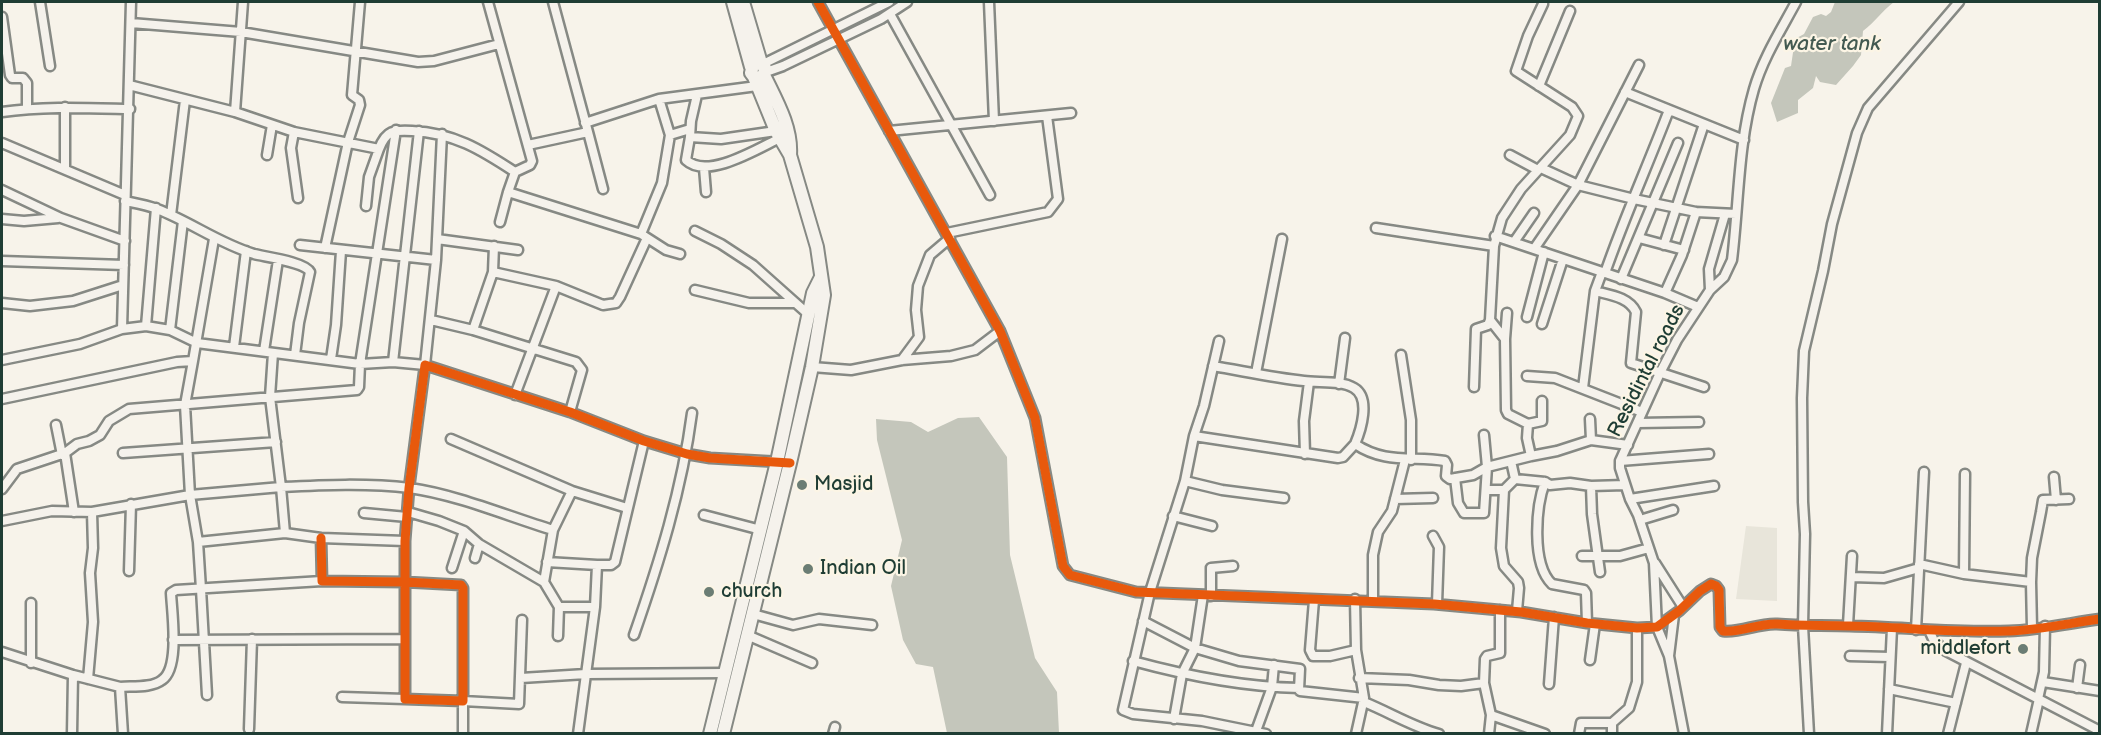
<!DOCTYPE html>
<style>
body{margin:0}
#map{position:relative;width:2101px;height:735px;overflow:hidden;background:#f7f3ea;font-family:"Balsamiq Sans",sans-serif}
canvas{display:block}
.frame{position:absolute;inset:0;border:3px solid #1f3d34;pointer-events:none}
</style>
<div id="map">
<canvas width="2101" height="735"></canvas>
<div class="frame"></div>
</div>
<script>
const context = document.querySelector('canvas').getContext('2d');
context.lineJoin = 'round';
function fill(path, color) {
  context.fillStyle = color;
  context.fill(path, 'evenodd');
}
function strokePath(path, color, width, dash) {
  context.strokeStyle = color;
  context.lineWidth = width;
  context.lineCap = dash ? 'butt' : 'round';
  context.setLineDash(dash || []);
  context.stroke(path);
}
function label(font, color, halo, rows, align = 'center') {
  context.font = font + ' "Balsamiq Sans",sans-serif';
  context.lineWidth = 4.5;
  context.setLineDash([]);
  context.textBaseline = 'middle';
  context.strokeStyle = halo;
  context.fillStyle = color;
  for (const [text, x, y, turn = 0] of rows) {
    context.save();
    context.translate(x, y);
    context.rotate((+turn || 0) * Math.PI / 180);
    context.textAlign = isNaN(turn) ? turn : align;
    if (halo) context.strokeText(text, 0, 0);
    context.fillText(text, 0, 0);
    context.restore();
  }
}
fill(new Path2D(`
 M1746,526L1777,528V601L1736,599Z`), '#e8e5da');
fill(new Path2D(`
 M1835,2H1894C1882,11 1875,22 1863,31L1861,55L1853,66L1836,85L1820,82L1816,76L1813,88L1798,100V113L1777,122L1771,103L1785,68L1791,66L1795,39L1804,34L1813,17L1821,14L1826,16L1831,12Z
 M979,417L1007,457L1010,555L1035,658L1057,692L1059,733H947L933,667L916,664L903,640L891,586L902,540L877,440L876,419L911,422L928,432L958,418Z`), '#c4c6bb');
const minor = new Path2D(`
 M40,2L50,66
 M131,2L122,329L146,326L170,330L197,343L360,364L393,362L425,365L436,260L442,134
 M488,2L532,161L530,165L515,172
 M818,2L1000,331L1035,418L1063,566L1070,575L1136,592L1434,604L1521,612L1587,623L1637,628L1657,627L1679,611L1700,591L1711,584L1716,586L1719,590L1720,627L1723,631C1741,633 1758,623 1777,624C1801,626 1825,625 1850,626C1903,627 1956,633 2009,631C2039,630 2070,623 2100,619
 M989,2L994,121
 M1543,4L1528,36L1516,71L1572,107L1578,116L1570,135L1521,189L1502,218L1494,246L1490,320L1505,339L1506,410L1508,414L1528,424L1527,438L1531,456L1557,451L1591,440L1628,445
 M890,14L990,195
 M2,17L10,75L12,78H23L27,83V109
 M131,23L241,32L418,62L434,61L499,44
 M763,64L889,2
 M766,72L783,66L881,19L907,2
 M129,85L235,112L294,132L379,149C386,130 394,130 412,131C454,133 480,149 515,172L508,192L641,234L666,250L680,254
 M1539,86L1570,11
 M1625,92L1744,140
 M697,95L691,121L690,137L721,139L776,131
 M2,112C44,106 87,108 130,109
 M235,112L243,2
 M585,123L659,99L757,86
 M889,131L1071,113
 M294,132L291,148L298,198
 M588,132L603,189
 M670,135L690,129
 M690,137L686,160C707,180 757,149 780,138
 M2,143L125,195
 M528,145L588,132L553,2
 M267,155L272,125
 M1510,155L1538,170
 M704,168L706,192
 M1541,168L1578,185L1634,199L1696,212L1736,214
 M65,169V107
 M2,190L61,218L125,241
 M125,201C135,203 147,205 157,209C191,222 218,243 254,254C266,257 305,262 310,272L299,323L295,355
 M366,206L369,177L379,149
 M171,215L185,100
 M2,219L24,221L58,218
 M500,222L508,192
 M1376,228L1494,246
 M695,231L721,244L753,265L808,314
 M947,233L1048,212L1058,199L1047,116
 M641,234L662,183L670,135L659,99
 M1495,236L1665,293L1698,307
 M1639,238L1684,250
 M437,239L518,250
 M1514,242L1534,213
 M300,245L436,260
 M1664,245L1704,124
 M494,246L493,272L556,286L603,305L616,303L620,297L647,238
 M325,248L348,142L360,105L359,100L352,95L360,2
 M1534,249L1578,185L1639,65
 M2,261L124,265
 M1605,273C1624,218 1648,165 1669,110
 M1621,279L1678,143
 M695,290L749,303H795
 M1710,290L1709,269L1725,214
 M1595,291C1610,295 1629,297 1636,312L1631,363L1704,387
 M1665,293L1682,255L1696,212
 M2,303L30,306L73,301L123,285
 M1527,317L1544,252
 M431,320L473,330L576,362L582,370L570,412
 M1542,324L1563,259
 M146,326L156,208
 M170,330L183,221
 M473,330L493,272
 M1505,339L1507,313
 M1219,341L1204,406L1194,436L1185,481L1150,592L1123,710L1133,714L1202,721L1266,734
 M234,347L246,251
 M264,351L278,260
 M273,353L270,397L281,487C324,485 367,483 410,488C458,495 507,516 553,530L572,491
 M1401,355L1411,420V460
 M331,359L336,325L341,251
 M2,360L80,344L122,329
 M902,360L919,337L916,310L918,286L930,255L950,238
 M193,361L185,405L190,495L198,542L201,589L207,695
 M393,362L419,131
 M1213,366C1243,371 1274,378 1304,381C1319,383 1341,380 1354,388C1371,398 1361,430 1355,444
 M812,367L851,370L902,360L951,356L975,350L1000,331
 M1256,373L1282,239
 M1527,376L1555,378L1642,412
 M1339,384L1345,338
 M1474,387L1476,329L1488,325L1490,320
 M1583,388L1595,291L1602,272
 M515,395L556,286
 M2,399L177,362L193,361L214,239
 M1590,419L1591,440
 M1638,423L1699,422
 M1528,424L1542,421V401
 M56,425L62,455
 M1194,436L1338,458L1343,457L1355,444C1385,464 1411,456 1445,461L1447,465L1446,476L1450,479L1473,475L1487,467L1531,456
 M451,439L572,491L627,508
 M65,453L74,512
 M123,453L276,442
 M1305,454L1304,421L1309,382
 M1511,461L1515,479L1545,482
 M1620,461L1709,454
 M2054,477L2056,500
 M1455,478L1458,503L1464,513H1484L1487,467L1484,435
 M1185,481L1222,490L1284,498
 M1591,486L1592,514L1600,572
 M2,489L17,469L65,453L77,444L89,441L100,435L109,421L129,409L357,390L359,387L360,364L396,130
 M1486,490H1504L1515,479
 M1504,490L1501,548L1504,566L1518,582L1519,588L1517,611
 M1395,499L1433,498
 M1630,499L1714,486
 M408,512L439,521L464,531L479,544L544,582L553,530
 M364,513L407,517
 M704,515L761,530
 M1173,516L1212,526
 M1640,520L1673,510
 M2,521L52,511L92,512L190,495L281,487L285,533
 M1433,536L1439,547L1437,604
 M321,538L322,581L405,582L461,585L463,588V701L405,699V541L409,488L425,365L570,412L644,441L687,454L710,458L781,462
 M198,542L285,533L321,538L405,541
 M1582,556H1620L1649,548
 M475,558L479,544
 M547,562L597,565L595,607L578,734
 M1655,563L1683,607
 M1919,564L1964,574L2031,582L2032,558L2041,512L2043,500L2069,499
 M597,565H611L615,562L644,441
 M452,568L464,531
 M129,571L131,504
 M1964,574L1965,474
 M1852,577L1884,578L1919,568
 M544,582L559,607L558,636
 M2031,582L2032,628
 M1211,596V568L1233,566
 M1355,599L1356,650L1364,698L1356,734
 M1314,600L1310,650L1313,656H1330L1356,650
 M1373,601V555L1378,532L1392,511L1405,460
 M31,603V663
 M559,607H595
 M753,614L793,625L819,619L872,625
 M1143,621L1195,648L1239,661L1300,669L1299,690L1300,691L1364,698
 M1587,623L1586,593L1584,590L1552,584C1531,564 1536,506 1545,482L1550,485L1570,483L1591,486L1625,485
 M1848,625L1852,556
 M1916,630L1924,472
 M1929,630L1934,641L1946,651L2100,731
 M634,635C659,563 682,490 692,413
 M747,635L812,663
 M173,640L404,639
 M2,652L73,675L120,687L123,734
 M1669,656L1674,615
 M1850,656L1890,657
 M1590,660L1595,624
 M1133,661C1188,676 1242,687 1299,688
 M521,678L586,674L724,673
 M1359,678L1409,680L1439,685L1461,686L1484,683
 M88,679L93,622L90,573L93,548L92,512
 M2043,682L2100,691
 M1549,684L1554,617
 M120,687C133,686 152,688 162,680C180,668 172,613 171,593L176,590L322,581
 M2077,688L2080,665
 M1889,689L1956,703
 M342,697L405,699
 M2038,699L2044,672L2045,626
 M1364,702C1389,712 1413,727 1439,734
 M1491,715L1545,734
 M1174,719L1182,674L1195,648L1203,595
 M249,729L252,639
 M1256,731L1272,687L1274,665
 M72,734L73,675
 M463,734V701L519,704L522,620
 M833,734L835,727
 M1489,734L1491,715L1484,683L1485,659L1487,656L1500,653V610
 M1579,734L1581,723H1612
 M1612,734V723L1629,708L1637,682V628
 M1684,734L1669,656L1657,627L1654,563L1638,515L1630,499L1620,468V461L1660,373L1677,340L1710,290L1724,277L1732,260C1739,203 1738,144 1754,89C1763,58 1781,30 1796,2
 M1809,734L1803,626L1805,534L1803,502L1802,398L1804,351L1823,271L1832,224L1857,133L1868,108L1959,2
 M1887,734L1892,628
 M1948,734L1966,663
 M2031,734L2039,699`);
const highway = new Path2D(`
 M733,2L751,67
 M743,2L761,63
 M764,75C776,100 792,127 790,155
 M710,734L777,462L813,293L821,277
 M723,734L790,463L812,367L824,295L817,247L790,155L776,131L754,77L751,73L753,65L761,63L765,68L764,75L758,78L754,77`);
strokePath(minor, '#868984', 13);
strokePath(highway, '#868984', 16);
strokePath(minor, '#f5f2ec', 8);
strokePath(highway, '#f5f2ec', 12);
strokePath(new Path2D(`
 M818,2L1000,331L1035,418L1063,566L1070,575L1136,592L1434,604L1521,612L1587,623L1637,628L1657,627L1679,611L1700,591L1711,584L1716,586L1719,590L1720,627L1723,631C1741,633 1758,623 1777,624C1801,626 1825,625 1850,626C1903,627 1956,633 2009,631C2039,630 2070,623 2100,619
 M321,538L322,581L405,582L461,585L463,588V701L405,699V541L409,488L425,365L570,412L644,441L687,454L710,458L790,463`), '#e8590c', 9);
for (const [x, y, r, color] of [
 [802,485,6,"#6b7d74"],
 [808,569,6,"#6b7d74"],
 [709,592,6,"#6b7d74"],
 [2023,649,6,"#6b7d74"]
]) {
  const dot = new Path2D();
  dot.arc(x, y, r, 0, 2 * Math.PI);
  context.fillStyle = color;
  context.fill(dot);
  strokePath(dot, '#fcf5e5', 2);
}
label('20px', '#1f3d34', '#fcf5e5', [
 ["Residintal roads",1647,371,-63]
]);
label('20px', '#1f3d34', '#fcf5e5', [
 ["Masjid",814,485],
 ["Indian Oil",820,569],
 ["church",721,592],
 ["middlefort",2011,649,"right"]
], 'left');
label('italic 21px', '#435a51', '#fcf5e5', [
 ["water tank",1832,45]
]);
</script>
